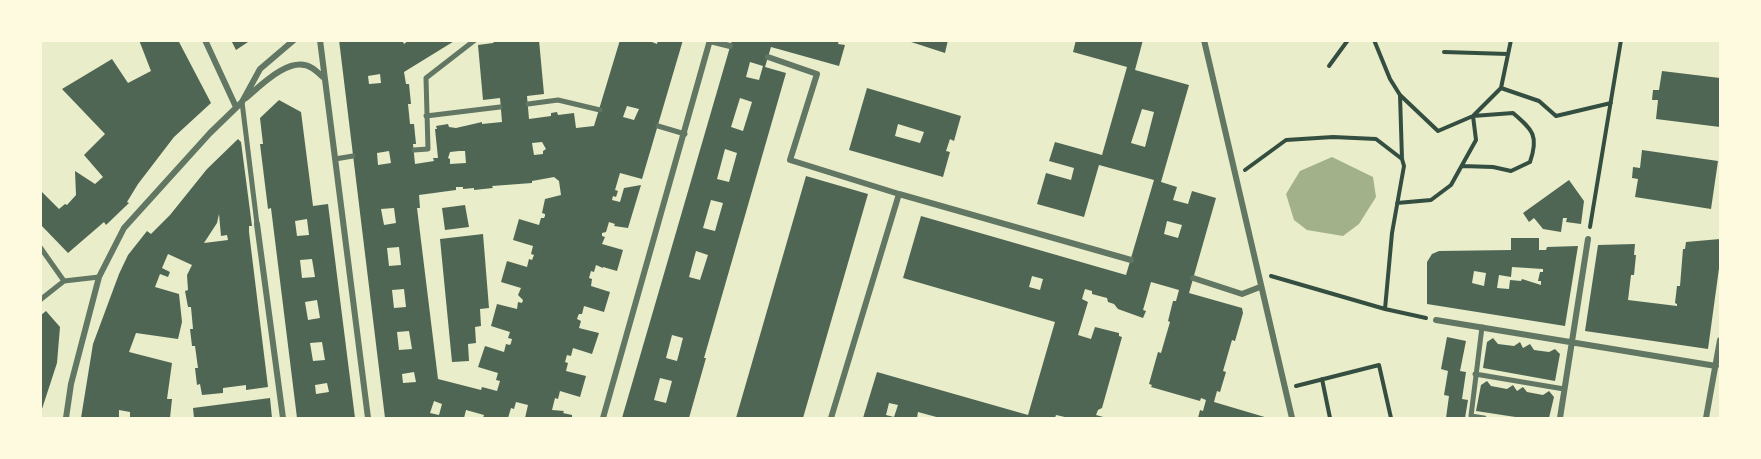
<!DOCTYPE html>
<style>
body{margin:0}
#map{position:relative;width:1761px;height:459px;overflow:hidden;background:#e9edc9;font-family:"Noto Sans",sans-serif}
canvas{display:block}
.frame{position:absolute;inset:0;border:42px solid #fefae0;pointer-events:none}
</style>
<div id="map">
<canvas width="1761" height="459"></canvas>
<div class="frame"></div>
</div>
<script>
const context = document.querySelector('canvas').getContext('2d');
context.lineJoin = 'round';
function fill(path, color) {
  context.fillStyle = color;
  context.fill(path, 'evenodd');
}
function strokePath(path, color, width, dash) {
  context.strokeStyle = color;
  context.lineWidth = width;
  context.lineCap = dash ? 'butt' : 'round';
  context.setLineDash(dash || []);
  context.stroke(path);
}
fill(new Path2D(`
 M1332,157L1373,177L1376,197L1359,224L1343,236L1307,230L1294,220L1286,194L1300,171Z`), '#a3b18a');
fill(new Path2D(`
 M139,40H178L211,103L174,137L138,184L127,202L129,203L106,225L104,222L68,253L40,224V190L59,209L65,204L67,205L76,195L75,171L95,184L103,177L84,155L105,134L62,89L112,59L128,83L151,71Z
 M231,40H251L236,50Z
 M339,40H402L404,44L409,40H456L404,72L406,84H409L411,104H408L410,124H414L416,144H413L415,164L434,161L433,158H438L435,129H437L436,126L448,124L449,127L456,128L482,122V124L502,122L500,98L483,100L478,45L493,43L496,40H539L544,94L527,96L529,119L551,116V113L557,112L558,115L574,113L576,128L594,126L620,40H647L657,44L658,40H683L642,179L620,173L615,190L618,191L616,197L613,196L612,200L620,202L624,188L641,185L628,228L614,226L615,224L609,222L606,232L602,233V236L605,237L602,244L623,250L617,271L603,267V268L596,265L594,272L591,271L589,278L592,279L591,286L610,292L604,312L584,306L582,314H579L578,316L577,319L581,321L579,328L599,333L592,354L573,348L571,356L567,355L565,362L568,363L566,371L586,376L580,397L560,391L558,399L555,398L552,410L564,411L563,413L572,415V418H525L528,405L516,402L514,409L511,408L508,418H483L484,415L466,410L464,418H385ZM380,74L381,83L369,84L368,76ZM627,106L639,109L634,120L623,117ZM542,142L546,149L543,151V154L534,155L532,143ZM389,151L391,163L378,165L377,153ZM459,151H465L466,163L450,164V159L448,158L450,152ZM554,177L559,181L561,195L545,199L542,213L545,214V216L544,218H541L539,225L519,219L513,240L533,246L531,254L534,255L532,260L529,259L527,267L507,261L501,282L521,288L518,295L523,300L522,303L518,302L517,309L497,304L491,326L510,332L508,338L512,339L511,343L510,345L506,344L504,352L485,346L478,367L498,373L496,380L500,381L497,391L482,387L481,390L438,379L417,208H420L419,195L456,190V187H463V189L474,188V190L493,188L492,186L532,183V181ZM394,208L396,223L384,225L381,209ZM399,247L401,265L389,266L387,248ZM404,289L406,307L394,308L392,290ZM409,331L412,349L399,350L397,332ZM414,372L416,382L403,383L402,374ZM434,401L442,404L439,415L430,413Z
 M732,40H839L838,44L845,45L839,66L771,47L765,67L786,73L704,358H706L689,418H622ZM750,62L763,66L759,80L746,77ZM740,98L752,102L743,131L731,127ZM725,149L737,153L729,182L717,179ZM711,200L723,203L715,231L703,228ZM696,251L708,255L700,280L689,277ZM672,335L683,338L677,361L666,358ZM660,378L672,381L666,403L654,400Z
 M905,40H948L945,53Z
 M1076,40H1143L1135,70L1189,85L1161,182L1177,187L1173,200L1188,204L1192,191L1216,198L1189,293L1242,308L1243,313L1235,341L1232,340L1223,371L1226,372L1220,392L1217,391L1214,402L1268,418H1198L1200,410L1203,411L1206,400L1201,398L1200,401L1151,387L1152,385L1149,384L1158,352L1161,353L1170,322L1168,321L1173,301H1176L1179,290L1151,282L1143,310L1146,311L1143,318L1118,309L1114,304L1108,302L1107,298L1092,294V291L1085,289L1082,299L1088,302L1078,335L1091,339L1095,327L1119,333V336L1122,337L1102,408L1098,410L1096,415L1107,418H1069L1056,415L1055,418H940L918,412L917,418H863L877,372L1028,415L1055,322L903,278L921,216L1126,275L1154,180L1099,165L1084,217L1037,204L1046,173L1071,180L1074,168L1049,161L1055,142L1102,155L1127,67L1073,52ZM1142,109L1154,112L1145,147L1131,143ZM1167,221L1182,225L1178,238L1164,234ZM1032,276L1043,279L1040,290L1029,287ZM889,403L898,405L894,417L886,415Z
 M1662,71L1720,78V127L1656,119L1658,100H1652L1653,90H1659Z
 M867,88L961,116L954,141L950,139L946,151L950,152L943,177L849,150ZM898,124L924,132L920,143L895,136Z
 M279,100L301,112L313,206L328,204L355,418H297L271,208L268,209L260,144H263L260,118ZM307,219L309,235L297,236L295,221ZM312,259L315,277L302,278L300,260ZM317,300L320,318L308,320L305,302ZM322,342L325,360L313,361L310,343ZM327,383L329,392L316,394L315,385Z
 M238,139L241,142L252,226H249V232L268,387L246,390V385L223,388V393L202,395L200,384L197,385L195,368H198L195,346H192L190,329H193L191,307H188L185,291L188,290L187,275L192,265L168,254L162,268L170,272L168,277L160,274L155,287L179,294L182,322L178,339L136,333L129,352L172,363L167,399H172L170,418H130V412L119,410V418H81L93,344L119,274L128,255L147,231L151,234L170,215L207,169ZM219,214L221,236L227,235L228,240L204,243L217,223Z
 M1642,150L1718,161L1711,209L1635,197L1638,179L1632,178L1633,167L1640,168Z
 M806,176L868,194L803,418H736Z
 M1569,180L1584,201L1581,224L1566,222L1567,218H1563L1561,232L1543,229L1534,218L1529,222L1523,213Z
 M465,205L469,227L445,230L442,208Z
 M483,234L489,308L480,309L481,326L475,327L476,343L468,344L469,361L452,362L440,239Z
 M1511,238H1539V250H1546L1547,247L1578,246L1565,326L1427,304V262L1432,254L1439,251L1511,250ZM1512,267L1543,269V272H1540L1538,281H1541V285L1522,279L1521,281L1510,280L1509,289L1497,288L1499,275L1511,277ZM1474,271L1486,273L1484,286L1472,283Z
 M1720,239V261L1708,349L1585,331L1598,245L1635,244L1634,255H1636L1634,275H1631L1628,300L1677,306V304L1675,303L1677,286H1680L1683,249H1685L1686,242Z
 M46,311L60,327L57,363L41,412L40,316Z
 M1447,337L1466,341L1460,371L1466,372L1462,399L1468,400L1465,418H1446L1449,396L1444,395L1448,371L1441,369Z
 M1493,338L1498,344L1514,346L1520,342L1523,348L1530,344L1534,350L1549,352L1555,349L1560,354L1555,381L1483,368L1487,342Z
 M1487,381L1491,386L1507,389L1513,385L1517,391L1523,387L1527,392L1543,395L1549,391L1554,397L1549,418H1522L1476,411L1481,385Z
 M270,398L272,418H194L193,408Z`), '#4f6655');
strokePath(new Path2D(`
 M1374,40L1390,79L1400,95L1438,131L1473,116L1501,88L1511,40
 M1444,52L1508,54
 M1329,66L1348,40
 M1501,88L1539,101L1556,116L1611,103
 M1400,95L1402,159
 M1245,170L1286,140L1333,137L1376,139L1402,159L1404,166L1392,233L1385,309
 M1397,203L1431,200L1451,185L1476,140L1473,116L1513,113C1533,130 1539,136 1530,162L1511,171L1493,167L1462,166
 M1590,227L1621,40
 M1271,276L1385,309L1426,318
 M1322,379L1330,418
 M1296,386L1379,365L1391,418`), '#344e41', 4);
strokePath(new Path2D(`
 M242,102L257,224
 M528,104L558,100L600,110
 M426,116L500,107
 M658,126L685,134
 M414,150L428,149L426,78L475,40
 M335,159L353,156
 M40,247L64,281
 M40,300L64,281L99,277
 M1482,327L1471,416L1484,418
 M1475,374L1564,389`), '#617663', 5);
strokePath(new Path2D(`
 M205,40L236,107
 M320,40L368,418
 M1204,40L1292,418
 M710,41L730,46
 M768,57L817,74L790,160L899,194L1131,260
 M246,98C261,85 291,54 312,68C316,70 319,74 323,77
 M257,224L283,418
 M1193,278L1242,294L1260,287
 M1436,320L1716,366
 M66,418L71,384L99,277L124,228L210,133L242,102L260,69L294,40
 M603,418L710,40
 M831,418L899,194
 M1560,418L1588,239
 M1706,418L1720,340`), '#617663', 6);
</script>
